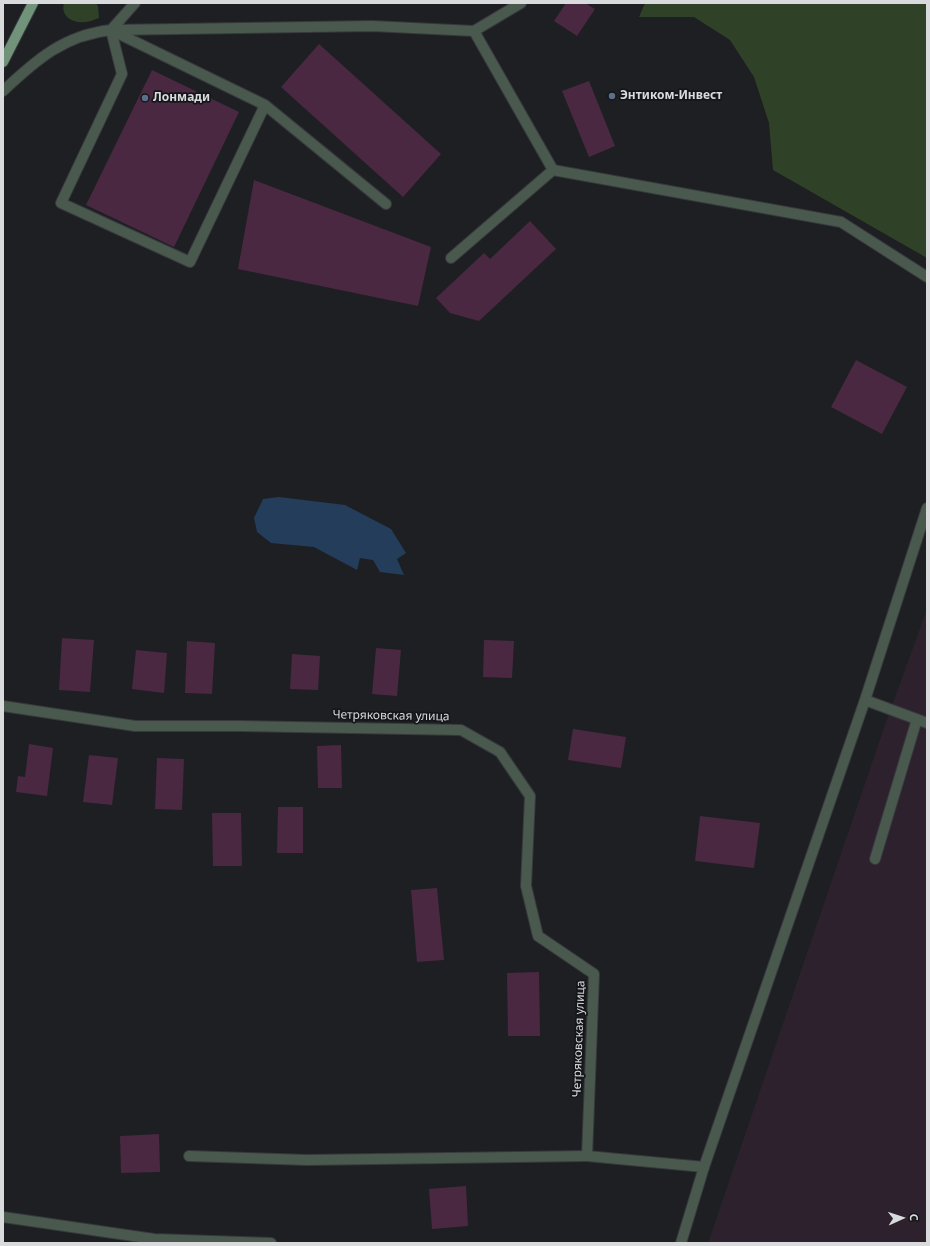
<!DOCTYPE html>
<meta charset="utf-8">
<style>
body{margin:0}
#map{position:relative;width:930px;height:1246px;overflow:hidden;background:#1d1f23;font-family:"Noto Sans",sans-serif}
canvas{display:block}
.frame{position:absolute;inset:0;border:4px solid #d8dadc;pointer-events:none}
.north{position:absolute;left:882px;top:1198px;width:40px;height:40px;-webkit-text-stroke:3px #14161a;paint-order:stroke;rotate:87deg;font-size:11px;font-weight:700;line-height:16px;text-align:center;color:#d8dadc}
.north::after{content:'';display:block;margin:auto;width:14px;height:18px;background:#d8dadc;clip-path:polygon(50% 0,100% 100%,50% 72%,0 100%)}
</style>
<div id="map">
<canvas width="930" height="1246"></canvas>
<div class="frame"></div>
<div class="north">С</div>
</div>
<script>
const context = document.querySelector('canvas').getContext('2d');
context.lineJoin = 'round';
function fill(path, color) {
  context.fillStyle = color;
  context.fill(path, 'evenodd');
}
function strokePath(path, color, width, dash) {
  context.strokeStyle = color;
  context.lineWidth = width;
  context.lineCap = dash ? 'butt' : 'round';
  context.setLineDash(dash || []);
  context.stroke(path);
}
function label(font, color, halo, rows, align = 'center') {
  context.font = font + ' "Noto Sans",sans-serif';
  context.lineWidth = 3.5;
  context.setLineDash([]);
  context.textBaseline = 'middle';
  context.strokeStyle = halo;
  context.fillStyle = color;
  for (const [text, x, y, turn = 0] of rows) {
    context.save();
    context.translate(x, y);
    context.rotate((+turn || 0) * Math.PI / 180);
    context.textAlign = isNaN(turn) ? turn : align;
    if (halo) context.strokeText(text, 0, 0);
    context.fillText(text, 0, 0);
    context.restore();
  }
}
fill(new Path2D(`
 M927,609V1243H708L886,722Z`), '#2e212e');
fill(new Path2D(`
 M64,3H96L98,6L99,18C95,19 90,22 86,22C74,24 60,17 64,3Z
 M645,3H927V258L773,170L769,123L754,77L730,40L694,17H639Z`), '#2f4228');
fill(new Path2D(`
 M279,497L345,505L391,529L406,553L397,559L404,575L380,572L373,560L360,558L357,570L314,547L271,543L257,532L254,518L263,499Z`), '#233d5b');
fill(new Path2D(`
 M566,3H585L595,9L577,36L554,21Z
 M319,44L441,154L403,197L281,87Z
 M152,70L239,112L174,247L86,205Z
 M589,81L615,146L589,157L562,91Z
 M254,180L431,247L418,306L238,269Z
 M530,221L556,249L479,321L450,313L436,298L484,253L490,259Z
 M856,360L907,387L882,434L831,407Z
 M62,638L94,640L90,692L59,690Z
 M484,640L514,641L512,678L483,677Z
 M187,641L215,643L212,694L185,693Z
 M376,648L401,650L397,696L372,694Z
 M136,650L167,653L164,693L132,689Z
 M292,654L320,656L318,690L290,689Z
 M573,729L626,737L621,768L568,760Z
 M29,744L53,748L47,796L16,792L18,776L25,777Z
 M341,745L342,788H318L317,746Z
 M89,755L118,758L112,805L83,802Z
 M157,758L184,759L182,810L155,809Z
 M278,807H303V853H277Z
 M212,813H241L242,866H213Z
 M700,816L760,823L754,868L695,861Z
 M437,888L444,960L417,962L411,890Z
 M539,972L540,1036H508L507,973Z
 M159,1134L160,1172L121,1173L120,1136Z
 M466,1186L468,1226L432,1229L429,1189Z`), '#4a2841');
const lane = new Path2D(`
 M111,30L265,105L190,262L61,203L122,74Z
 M111,30L135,3
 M474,31L553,170L841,222L927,277
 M3,91C36,60 64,35 111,30L372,26L474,31L521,3
 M265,105L386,204
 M451,258L553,170
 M865,700L927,723
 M875,859L917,719
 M189,1156L307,1160L587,1156
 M3,1217L154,1239L271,1243
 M681,1243L704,1167L865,700L927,508`);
const street = new Path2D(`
 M3,706L135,726H240L461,730L500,752L530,796L526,886L538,936L594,974L587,1156L704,1167`);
const primary = new Path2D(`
 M3,62L33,3`);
strokePath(lane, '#37393d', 12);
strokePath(street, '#37393d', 12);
strokePath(primary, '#37393d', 12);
strokePath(lane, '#49594d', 10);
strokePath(street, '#49594d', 10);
strokePath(primary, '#71937a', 10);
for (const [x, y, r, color] of [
 [612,96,4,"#5c6f8a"],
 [145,98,4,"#5c6f8a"]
]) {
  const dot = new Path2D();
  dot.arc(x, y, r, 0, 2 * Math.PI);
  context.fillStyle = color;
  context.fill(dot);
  strokePath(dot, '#14161a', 1.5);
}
label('bold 12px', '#d8dadc', '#14161a', [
 ["Энтиком-Инвест",620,96],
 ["Лонмади",153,98]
], 'left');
label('12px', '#d8dadc', '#14161a', [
 ["Четряковская улица",391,716,1],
 ["Четряковская улица",579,1039,-88]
]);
</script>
